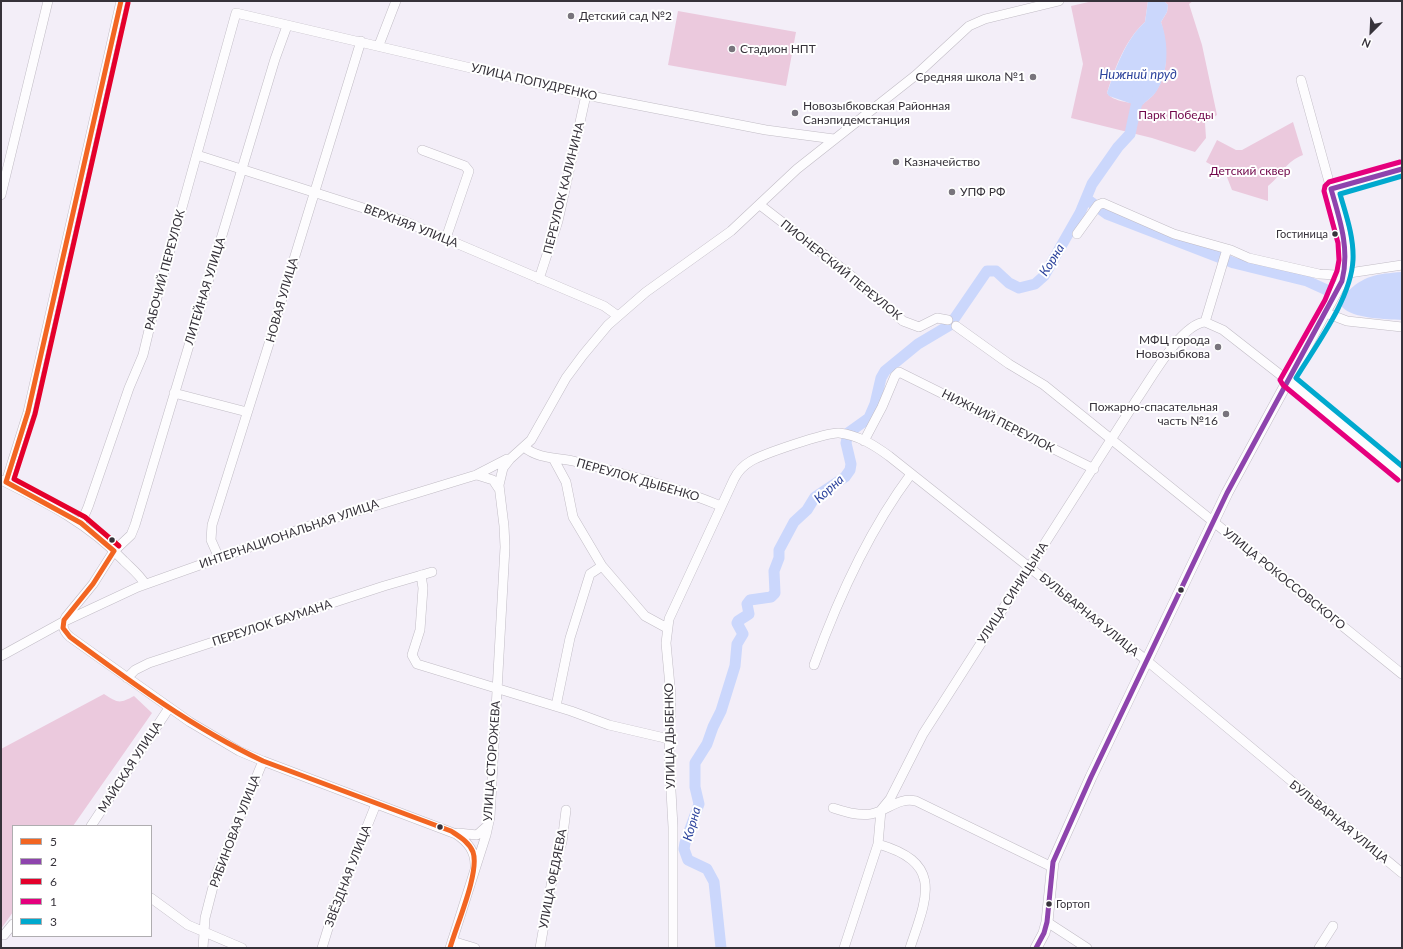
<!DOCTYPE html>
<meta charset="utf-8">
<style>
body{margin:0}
#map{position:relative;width:1403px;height:949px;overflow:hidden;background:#f3eef8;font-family:Lato,sans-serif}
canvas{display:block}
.frame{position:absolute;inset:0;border:2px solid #36323a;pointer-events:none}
.legend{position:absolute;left:12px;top:825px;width:140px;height:112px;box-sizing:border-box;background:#fff;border:1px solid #afadb0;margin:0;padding:5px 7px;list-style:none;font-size:12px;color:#36323a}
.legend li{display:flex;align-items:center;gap:8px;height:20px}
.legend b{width:20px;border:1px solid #afadb0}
.north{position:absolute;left:1351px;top:12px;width:40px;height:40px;-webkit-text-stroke:3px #fff;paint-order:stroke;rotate:204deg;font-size:11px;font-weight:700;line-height:16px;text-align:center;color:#36323a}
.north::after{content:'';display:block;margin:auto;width:14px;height:18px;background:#36323a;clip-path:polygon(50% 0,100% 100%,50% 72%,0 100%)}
</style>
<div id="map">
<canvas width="1403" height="949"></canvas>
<div class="frame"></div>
<ul class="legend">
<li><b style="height:5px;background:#f26522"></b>5</li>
<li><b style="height:5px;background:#8e44ad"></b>2</li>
<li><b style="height:5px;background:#e4002b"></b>6</li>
<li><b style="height:5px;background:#e5007d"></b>1</li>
<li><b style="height:5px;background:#00a9ce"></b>3</li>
</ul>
<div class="north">N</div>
</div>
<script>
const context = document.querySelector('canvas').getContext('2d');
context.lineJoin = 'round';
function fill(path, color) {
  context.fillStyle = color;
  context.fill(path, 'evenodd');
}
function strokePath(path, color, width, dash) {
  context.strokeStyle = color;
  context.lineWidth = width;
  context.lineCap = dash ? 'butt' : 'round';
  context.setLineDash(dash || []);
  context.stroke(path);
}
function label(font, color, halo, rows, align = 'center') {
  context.font = font + ' Lato,sans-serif';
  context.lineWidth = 4;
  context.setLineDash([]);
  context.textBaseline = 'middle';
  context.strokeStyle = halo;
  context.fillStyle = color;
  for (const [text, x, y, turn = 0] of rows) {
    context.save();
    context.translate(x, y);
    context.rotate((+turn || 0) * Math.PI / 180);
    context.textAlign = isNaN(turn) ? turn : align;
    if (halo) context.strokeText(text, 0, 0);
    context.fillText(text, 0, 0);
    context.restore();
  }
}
fill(new Path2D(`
 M1093,1H1148L1145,22C1125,40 1115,68 1107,93C1113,102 1132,103 1143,104C1147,100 1153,97 1156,91C1170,72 1167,44 1161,22L1167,12L1168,5L1164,1H1193L1189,4L1202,45L1217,115L1205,123L1206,138L1195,152L1152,138L1071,118L1083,64L1071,6Z
 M678,11L796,32L786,86L668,65Z
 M1293,122L1303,155C1286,161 1281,176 1268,186V201L1232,190L1225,172L1206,162L1217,140L1236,150H1242Z
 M104,694C118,703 119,704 134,696L152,713L73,826H13V912L1,929V749Z`), '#ebc9dd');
fill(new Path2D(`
 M1148,1H1164L1168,5L1167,12L1161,22C1169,43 1169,73 1156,92C1152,98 1145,101 1141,107L1109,96L1107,93C1116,68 1125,40 1145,22Z
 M1402,272V320C1387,319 1353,319 1342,307V302L1340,301L1343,294H1345C1364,275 1376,274 1402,272Z`), '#cbd7fc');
strokePath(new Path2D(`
 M1088,200L1107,214L1234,263L1307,281L1329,291
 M721,948L714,882L707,869L688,860L684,849L685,843L699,804L695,787V763L707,744L713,727L721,711L735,666L737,644L743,634L737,623L738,621L749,614L747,604L750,600L771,597L775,593L774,571L779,558V550L794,522L807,510L815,497L845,477L850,470L851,464L846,443L848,433L869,418L875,404L881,378L885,371L918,344L950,325L987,271H996L1009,283L1019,288L1035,284L1044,276L1080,213L1092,184L1118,147L1130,134L1139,92`), '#cbd7fc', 11);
const minor = new Path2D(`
 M287,26L275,59L135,525L131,535L114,551L93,584L66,617C61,625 63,631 70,637L190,722L239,751L263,761L456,834C468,842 475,851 475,865
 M379,45L396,1
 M1301,80L1331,189
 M422,150L465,166L469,171L446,238
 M197,155L404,221L604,306L618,316
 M1,195L48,1
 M760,205L848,273L903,321L919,327L937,318L948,320
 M1077,234L1098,205L1103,203L1174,234L1231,250L1249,258L1319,274L1336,275L1402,265
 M539,279L558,221L586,95
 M1326,313L1347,321L1402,327
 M1205,322L1223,330L1287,380
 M956,326L1009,364L1044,385L1402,674
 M174,393L247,412
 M864,441L882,407L895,376L899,372L1094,469
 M524,447C540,460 558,457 577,462C625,474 675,487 721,506
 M553,458L566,482L573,517L602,566L645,616L667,628
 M477,475L493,480L499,489
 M1,480C47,503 88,523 124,561C131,568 140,575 145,584
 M6,482L28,412L121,1
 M81,523L88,507L129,388L143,355L155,305L236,13L586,95L766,130L834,139
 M219,558L211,540L212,525L272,334L279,308L361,41
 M421,575L423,588L420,630L412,655L417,664L571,711L609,725L669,739
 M1,656L63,622L138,587L312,525L476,475L507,459
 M814,665C837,601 870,529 911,474
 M127,678L135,670L149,663L384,586L432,572
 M556,706L570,638L590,574L602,566
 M833,808C845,812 858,816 871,814C887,811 898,797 916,801L1052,867
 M91,826L169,708
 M458,833L477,835L487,826
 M878,844C944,863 927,897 910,948
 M151,898L188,925L242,948
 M1047,922L1087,948
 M4,935L13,924
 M452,941L475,948
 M203,948L205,918L216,875L263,761
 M322,948L334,909L376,804
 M450,948L486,835L490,817L505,547L504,526L499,485L503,468L510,459L531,440L566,378L583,355L608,325L646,292L731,231L797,169L916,75L969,26L985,19L1059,1
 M540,948L555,863L562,842L566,810
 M673,948V827L669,755L671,697L666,643L669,619L734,479C738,471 744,465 751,461C763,454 827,432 839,433C858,435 874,445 889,456L1146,660L1402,873
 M844,948L878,844L881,810L890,799L923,734L1137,399C1151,379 1181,324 1205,322L1227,249
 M1319,948L1333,926`);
const major = new Path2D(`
 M1287,380L1402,475
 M1036,948L1044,933L1047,922L1053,862L1091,777L1227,493L1342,281C1352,251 1339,218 1331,189L1402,169`);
strokePath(minor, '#c1bcc5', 10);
strokePath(major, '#c1bcc5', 12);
strokePath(minor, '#fdfcfe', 9);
strokePath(major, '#fdfcfe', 11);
strokePath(new Path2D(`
 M121,1L28,412L6,482L81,523L114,551L93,584L64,620L63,628L70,637C132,683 193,728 263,761L451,831C460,837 469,842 473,852C480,872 456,926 450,948`), '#f26522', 5);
strokePath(new Path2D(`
 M1036,948L1044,933L1047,922L1053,862L1091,777L1227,493L1342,281C1350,249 1340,220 1331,189L1402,169`), '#8e44ad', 5);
strokePath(new Path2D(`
 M119,546L85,517L14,479L35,414L128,3`), '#e4002b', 5);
strokePath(new Path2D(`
 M1398,480L1283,385L1280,380L1325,300L1337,271L1339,260L1338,243L1324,191L1325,186L1329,182L1400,162`), '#e5007d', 5);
strokePath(new Path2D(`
 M1402,176L1340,194C1346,215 1354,237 1353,260C1351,299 1316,345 1296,378L1402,466`), '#00a9ce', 5);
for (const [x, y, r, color] of [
 [571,16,4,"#78747c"],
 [732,49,4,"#78747c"],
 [1033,77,4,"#78747c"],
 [795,113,4,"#78747c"],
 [896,162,4,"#78747c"],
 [952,192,4,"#78747c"],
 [1335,234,3.5,"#36323a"],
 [1218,347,4,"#78747c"],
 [1226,414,4,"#78747c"],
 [112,540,3.5,"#36323a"],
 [1181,590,3.5,"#36323a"],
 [440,827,3.5,"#36323a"],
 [1049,904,3.5,"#36323a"]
]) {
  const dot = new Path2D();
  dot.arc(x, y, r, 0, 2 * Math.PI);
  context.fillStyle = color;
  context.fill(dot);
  strokePath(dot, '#fff', 1.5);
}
label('11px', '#36323a', '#fff', [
 ["Гостиница",1328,234],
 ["Гортоп",1056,904,"left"]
], 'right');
label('12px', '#36323a', '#fff', [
 ["Детский сад №2",579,16],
 ["Стадион НПТ",740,49],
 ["Средняя школа №1",1025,77,"right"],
 ["Новозыбковская Районная",803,106],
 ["Санэпидемстанция",803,120],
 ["Казначейство",904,162],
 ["УПФ РФ",960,192],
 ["МФЦ города",1210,340,"right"],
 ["Новозыбкова",1210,354,"right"],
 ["Пожарно-спасательная",1218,407,"right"],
 ["часть №16",1218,421,"right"]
], 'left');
label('12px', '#36323a', '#fff', [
 ["УЛИЦА ПОПУДРЕНКО",534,82,13],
 ["ПЕРЕУЛОК КАЛИНИНА",564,188,-76],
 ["ВЕРХНЯЯ УЛИЦА",411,226,21],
 ["РАБОЧИЙ ПЕРЕУЛОК",165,270,-75],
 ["ПИОНЕРСКИЙ ПЕРЕУЛОК",841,270,39],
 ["ЛИТЕЙНАЯ УЛИЦА",205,291,-73],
 ["НОВАЯ УЛИЦА",282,300,-74],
 ["НИЖНИЙ ПЕРЕУЛОК",998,421,27],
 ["ПЕРЕУЛОК ДЫБЕНКО",638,480,16],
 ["ИНТЕРНАЦИОНАЛЬНАЯ УЛИЦА",289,534,-19],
 ["УЛИЦА РОКОССОВСКОГО",1284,579,39],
 ["УЛИЦА СИНИЦЫНА",1013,593,-57],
 ["БУЛЬВАРНАЯ УЛИЦА",1089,615,39],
 ["ПЕРЕУЛОК БАУМАНА",272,623,-18],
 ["УЛИЦА ДЫБЕНКО",670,736,-91],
 ["УЛИЦА СТОРОЖЕВА",492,761,-86],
 ["МАЙСКАЯ УЛИЦА",130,767,-57],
 ["БУЛЬВАРНАЯ УЛИЦА",1339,822,39],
 ["РЯБИНОВАЯ УЛИЦА",235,831,-69],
 ["ЗВЁЗДНАЯ УЛИЦА",348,876,-69],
 ["УЛИЦА ФЕДЯЕВА",553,879,-79]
]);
label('12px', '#70064a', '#fff', [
 ["Парк Победы",1176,115],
 ["Детский сквер",1250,171]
]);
label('italic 13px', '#2d449d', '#fff', [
 ["Нижний пруд",1138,75],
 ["Корна",1052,260,-58],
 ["Корна",829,489,-42],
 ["Корна",692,824,-74]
]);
</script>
